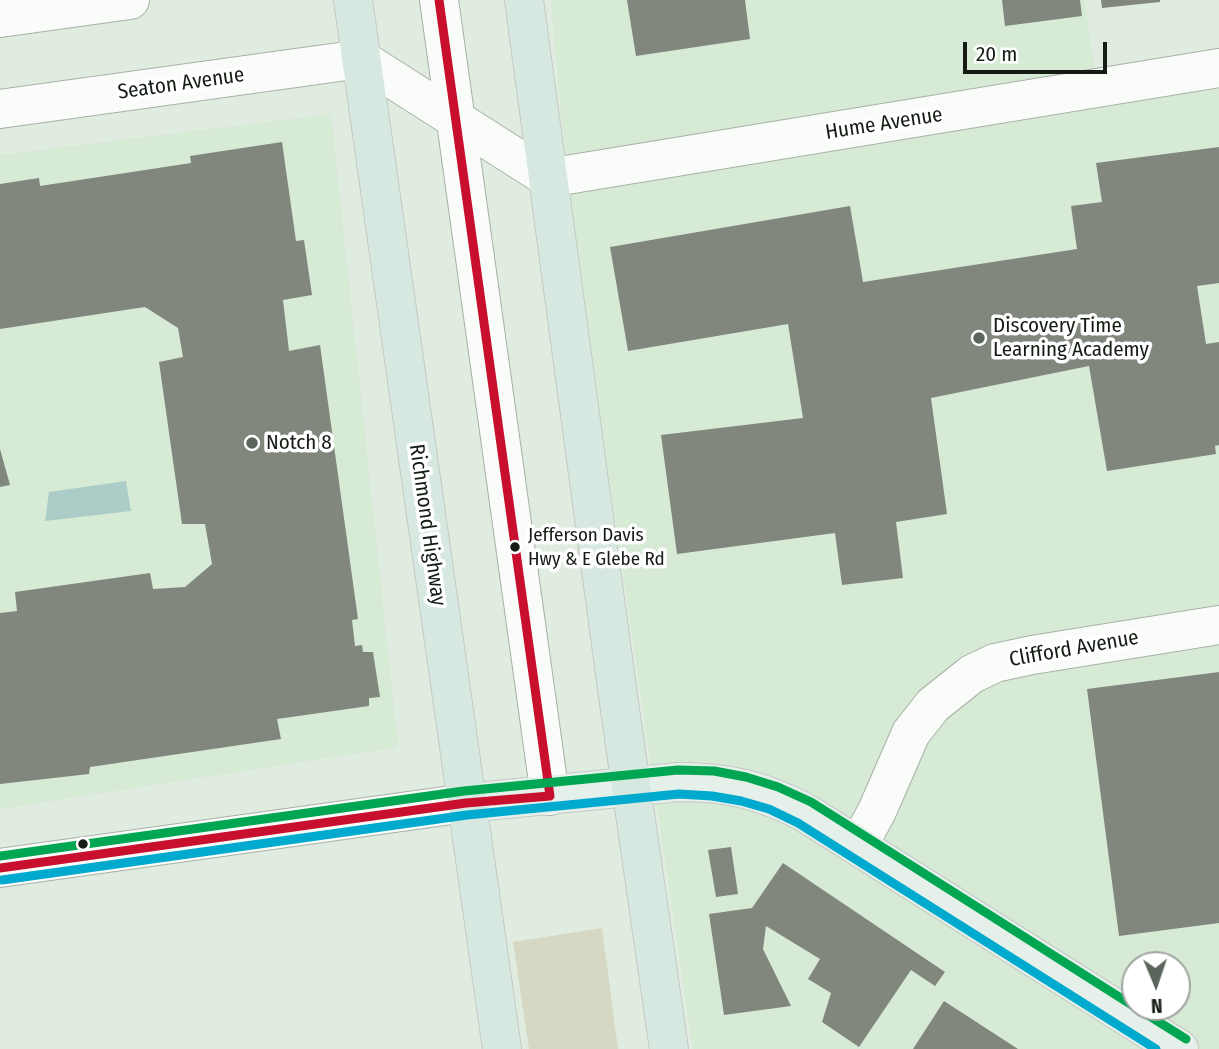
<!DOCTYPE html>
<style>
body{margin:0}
#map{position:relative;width:1219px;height:1049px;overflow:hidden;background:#e0ecdf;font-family:"Fira Sans Condensed",sans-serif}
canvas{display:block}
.north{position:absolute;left:1121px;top:951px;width:70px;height:70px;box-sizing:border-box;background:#fff;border:2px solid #a1a4a1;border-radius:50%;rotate:178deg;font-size:19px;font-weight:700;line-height:28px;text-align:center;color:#141c14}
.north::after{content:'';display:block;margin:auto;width:24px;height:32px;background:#5b655b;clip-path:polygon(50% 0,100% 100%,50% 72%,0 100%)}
.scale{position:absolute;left:963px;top:42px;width:144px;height:32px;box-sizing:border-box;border:4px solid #141c14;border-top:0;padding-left:9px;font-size:21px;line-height:24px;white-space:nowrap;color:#141c14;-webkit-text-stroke:5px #fff;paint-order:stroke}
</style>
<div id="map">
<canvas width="1219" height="1049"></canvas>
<div class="north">N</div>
<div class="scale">20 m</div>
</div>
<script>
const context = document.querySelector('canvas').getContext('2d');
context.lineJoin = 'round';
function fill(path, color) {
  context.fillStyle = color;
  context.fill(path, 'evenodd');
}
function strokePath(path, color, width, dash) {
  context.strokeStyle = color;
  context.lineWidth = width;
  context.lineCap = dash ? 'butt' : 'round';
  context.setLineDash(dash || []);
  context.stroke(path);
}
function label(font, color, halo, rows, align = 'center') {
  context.font = font + ' "Fira Sans Condensed",sans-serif';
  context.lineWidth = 7;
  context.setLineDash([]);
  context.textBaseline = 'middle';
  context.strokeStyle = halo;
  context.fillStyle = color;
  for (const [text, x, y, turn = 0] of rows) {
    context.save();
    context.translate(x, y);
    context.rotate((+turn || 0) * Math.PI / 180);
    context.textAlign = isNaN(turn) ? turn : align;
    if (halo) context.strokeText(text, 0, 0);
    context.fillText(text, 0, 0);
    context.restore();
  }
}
fill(new Path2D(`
 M551,0H1085L1094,67L1219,89V1049H693L570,214ZM1135,965H1177V1007H1135Z
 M331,114L398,747L0,809V155Z`), '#d6ead5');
fill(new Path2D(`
 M602,928L618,1049H529L513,942Z`), '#d6d8c3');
fill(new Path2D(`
 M126,481L131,511L45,521L49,492Z`), '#accdc7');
fill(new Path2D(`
 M627,0H745L750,39L636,56Z
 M1002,0H1080L1082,16L1005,26Z
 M1101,0H1160V2L1102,8Z
 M282,142L296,241L304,240L312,295L283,300L289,351L320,345L358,619L352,620L355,646L362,645L363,652H373L380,697L369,698V706L277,719L281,739L90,767L89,774L0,784V613L17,611L15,592L150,573L153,589L185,587L212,564L205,524H182L159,362L183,357L178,328L145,307L0,329V184L39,178L40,186L191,163L190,156Z
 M1219,147V283L1197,286L1206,344L1219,342V445L1215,446L1216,454L1107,471L1089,366L931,398L947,514L896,522L903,578L842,585L835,533L677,554L661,435L803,418L788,324L628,351L610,247L850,206L863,282L1077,249L1071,206L1102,202L1096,163Z
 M0,449L10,485L0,487Z
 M1219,672V923L1119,936L1087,689Z
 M731,847L738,894L716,897L708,850Z
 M783,863L945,972L935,986L911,970L859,1047L822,1022L831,993L808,979L820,959L766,926L763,949L791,1006L724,1015L709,914L752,908Z
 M944,1001L1018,1049H913Z`), '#81877d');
const minor = new Path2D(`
 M439,0L550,796
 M0,18L130,0
 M0,109L361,59L548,178L1219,68
 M858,846L877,811L911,733L933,705L972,674L995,663L1032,655L1219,625
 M0,868L466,803`);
const major = new Path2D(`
 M466,803L679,782C728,782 761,790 804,812L1179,1049`);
const highway = new Path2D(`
 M353,0L502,1049
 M524,0L619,703L669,1049`);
strokePath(minor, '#a8b1a7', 40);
strokePath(major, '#c5cac5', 40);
strokePath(highway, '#c5cac5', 40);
strokePath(minor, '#fafcfa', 38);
strokePath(major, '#e5f0eb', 38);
strokePath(highway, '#d7e8e1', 38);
strokePath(new Path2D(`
 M439,0L550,796
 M0,868L466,803L550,796`), '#c8102e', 9);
strokePath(new Path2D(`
 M2,880L467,815L679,794L712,796L741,801L769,809L798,823L1156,1049`), '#00a9ce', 9);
strokePath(new Path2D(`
 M0,856L464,791L678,770L714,771L746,777L778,787L811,802L1135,1007
 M1135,1007L1186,1039`), '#00a651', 9);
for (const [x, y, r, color] of [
 [979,338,7,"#5b655b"],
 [252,443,7,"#5b655b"],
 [515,547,6,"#141c14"],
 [83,844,6,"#141c14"]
]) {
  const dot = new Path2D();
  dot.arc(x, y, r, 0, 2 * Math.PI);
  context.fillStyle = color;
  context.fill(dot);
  strokePath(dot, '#fff', 2.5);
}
label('19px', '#141c14', '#fff', [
 ["Jefferson Davis",528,536],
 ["Hwy & E Glebe Rd",528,560]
], 'left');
label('21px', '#141c14', '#fff', [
 ["Seaton Avenue",181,84,-8],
 ["Hume Avenue",884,124,-9],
 ["Richmond Highway",427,525,82],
 ["Clifford Avenue",1074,649,-10]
]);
label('21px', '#141c14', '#fff', [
 ["Discovery Time",993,326],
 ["Learning Academy",993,350],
 ["Notch 8",266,443]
], 'left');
</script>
